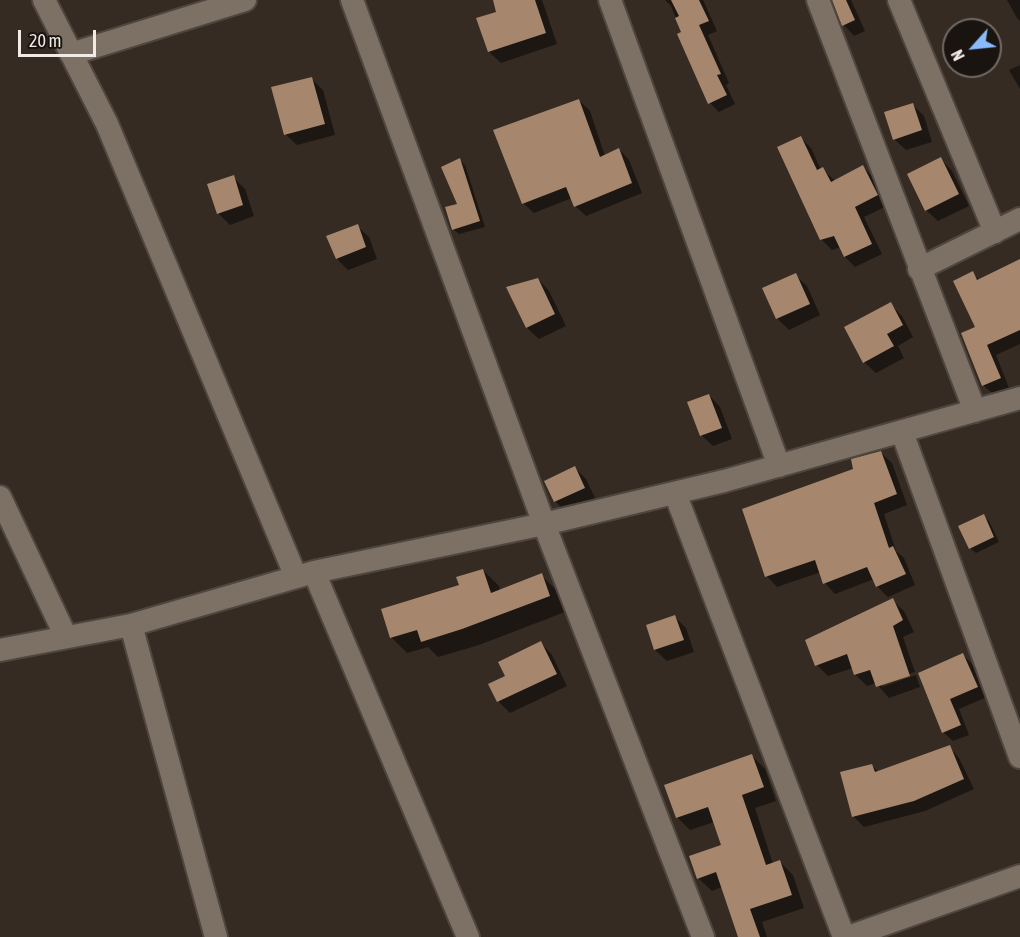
<!DOCTYPE html>
<style>
body{margin:0}
#map{position:relative;width:1020px;height:937px;overflow:hidden;background:#352b22;font-family:"Asap Condensed",sans-serif}
canvas{display:block}
.north{position:absolute;left:942px;top:18px;width:60px;height:60px;box-sizing:border-box;background:#191410;border:2px solid #706a65;border-radius:50%;rotate:243deg;font-size:16px;font-weight:700;line-height:24px;text-align:center;color:#f2ebe5}
.north::after{content:'';display:block;margin:auto;width:21px;height:27px;background:#89bafc;clip-path:polygon(50% 0,100% 100%,50% 72%,0 100%)}
.scale{position:absolute;left:18px;top:30px;width:78px;height:27px;box-sizing:border-box;border:3px solid #f2ebe5;border-top:0;padding-left:8px;font-size:18px;line-height:21px;white-space:nowrap;color:#f2ebe5;-webkit-text-stroke:4px #191410;paint-order:stroke}
</style>
<div id="map">
<canvas width="1020" height="937"></canvas>
<div class="north">N</div>
<div class="scale">20 m</div>
</div>
<script>
const context = document.querySelector('canvas').getContext('2d');
context.lineJoin = 'round';
function fill(path, color) {
  context.fillStyle = color;
  context.fill(path, 'evenodd');
}
function strokePath(path, color, width, dash) {
  context.strokeStyle = color;
  context.lineWidth = width;
  context.lineCap = dash ? 'butt' : 'round';
  context.setLineDash(dash || []);
  context.stroke(path);
}
fill(new Path2D(`
 M494,0H542L557,44L501,63L489,52L498,12Z
 M665,0H703L717,31L708,35L729,83L726,85L735,104L719,112L710,103L671,6Z
 M834,0H851L865,31L854,36L844,25Z
 M1007,0H1020V21L1017,18Z
 M1020,65V89L1009,70Z
 M311,78L323,90L335,135L297,145L285,134Z
 M579,100L590,111L605,156L619,149L629,160L642,193L586,216L575,206L572,198L534,213L523,203Z
 M913,105L924,116L932,142L906,150L894,139Z
 M801,138L811,148L821,170L823,169L835,181L863,167L873,177L887,206L864,217L882,254L855,267L845,257L841,247L832,250L822,240L779,148Z
 M941,159L952,171L969,206L938,221L926,210Z
 M460,160L465,165L485,227L459,234L453,229L459,205Z
 M233,177L245,189L254,216L230,225L218,213Z
 M357,226L369,237L377,259L348,270L337,259Z
 M1020,261V344L996,355L1009,388L993,394L983,385L972,273L979,280Z
 M795,275L807,286L820,315L789,330L777,318Z
 M538,279L549,291L566,326L539,339L527,328L508,288Z
 M890,304L902,316L913,337L898,346L904,358L876,373L864,362Z
 M709,395L720,407L732,439L713,446L701,435Z
 M881,453L892,463L907,505L884,514L896,551L904,558L915,585L888,597L877,586L874,579L835,594L825,583L821,572L777,587L767,576Z
 M575,468L586,479L596,500L567,513L555,501Z
 M983,516L989,521L999,542L976,553L970,548Z
 M483,570L499,586L500,591L541,575L557,591L565,612L479,645L438,657L428,647L407,653L391,637Z
 M892,600L904,611L914,632L903,637L915,672L882,683V687L916,675L920,687L889,698L876,683L867,686L855,674L853,668L828,676L817,665Z
 M675,617L686,628L694,652L667,661L655,650L647,626Z
 M541,643L552,655L567,686L510,713L498,701L507,677Z
 M963,655L972,664L987,697L959,709L969,735L953,741L943,732L920,674Z
 M949,747L959,758L974,789L925,811L864,827L854,817L872,766L879,772Z
 M752,756L765,769L776,801L755,808L773,864L780,862L793,875L804,908L762,922L767,937H740L722,887L712,891L698,878L723,846L714,822L690,830L677,817Z`), '#0007');
fill(new Path2D(`
 M493,0H535L546,33L488,52L476,18L496,12Z
 M671,0H699L709,21L699,25L721,74L717,75L727,95L708,104L677,34L681,32L675,18L679,16Z
 M832,0H846L855,20L842,26Z
 M312,77L325,124L284,135L271,87Z
 M579,99L600,157L619,148L632,183L574,207L566,187L522,204L493,130Z
 M913,103L922,130L893,140L884,112Z
 M801,136L817,170L823,167L831,182L863,165L878,195L855,207L872,244L844,257L834,236L820,240L777,147Z
 M941,157L959,194L925,211L907,174Z
 M460,158L480,221L452,230L445,207L457,204L441,167Z
 M234,175L243,205L217,214L207,184Z
 M358,224L366,247L336,259L326,236Z
 M1020,259V330L987,345L1001,378L982,386L961,333L975,327L953,281L973,271L977,280Z
 M796,273L810,304L776,319L762,288Z
 M538,278L555,314L526,328L506,287Z
 M891,302L903,325L887,334L894,346L863,363L844,327Z
 M709,394L722,428L700,436L687,402Z
 M881,451L897,494L874,503L889,548L893,546L906,574L876,587L867,567L823,584L815,560L765,577L742,509L853,469L851,459Z
 M575,466L585,488L554,502L544,481Z
 M984,514L994,537L969,549L958,526Z
 M483,569L491,593L542,573L550,596L462,629L421,642L417,630L390,638L381,609L459,585L456,577Z
 M893,598L903,620L893,626L910,676L876,687L870,670L854,675L847,654L815,666L805,640Z
 M675,615L684,640L654,650L646,625Z
 M541,641L557,674L497,702L488,684L505,676L498,662Z
 M963,653L978,687L950,699L961,725L942,733L918,673Z
 M950,745L964,779L914,801L852,817L840,772L872,764L875,772Z
 M752,754L764,787L742,795L766,865L780,860L792,895L750,909L760,937H738L716,872L697,879L689,856L721,845L708,807L676,818L664,785Z`), '#a6876d');
const street = new Path2D(`
 M44,0L107,124L296,577
 M352,0L544,524L703,937
 M610,0L779,466
 M818,0L975,411
 M899,0L995,232
 M71,54L245,0
 M919,269L1020,219
 M902,432L1020,757
 M675,493L844,937
 M0,497L66,637
 M314,572L468,937
 M0,650L131,625
 M216,937L131,625L314,572L544,524L724,481L1020,398
 M848,937L1020,876`);
strokePath(street, '#4f473f', 26);
strokePath(street, '#7d7166', 22);
</script>
